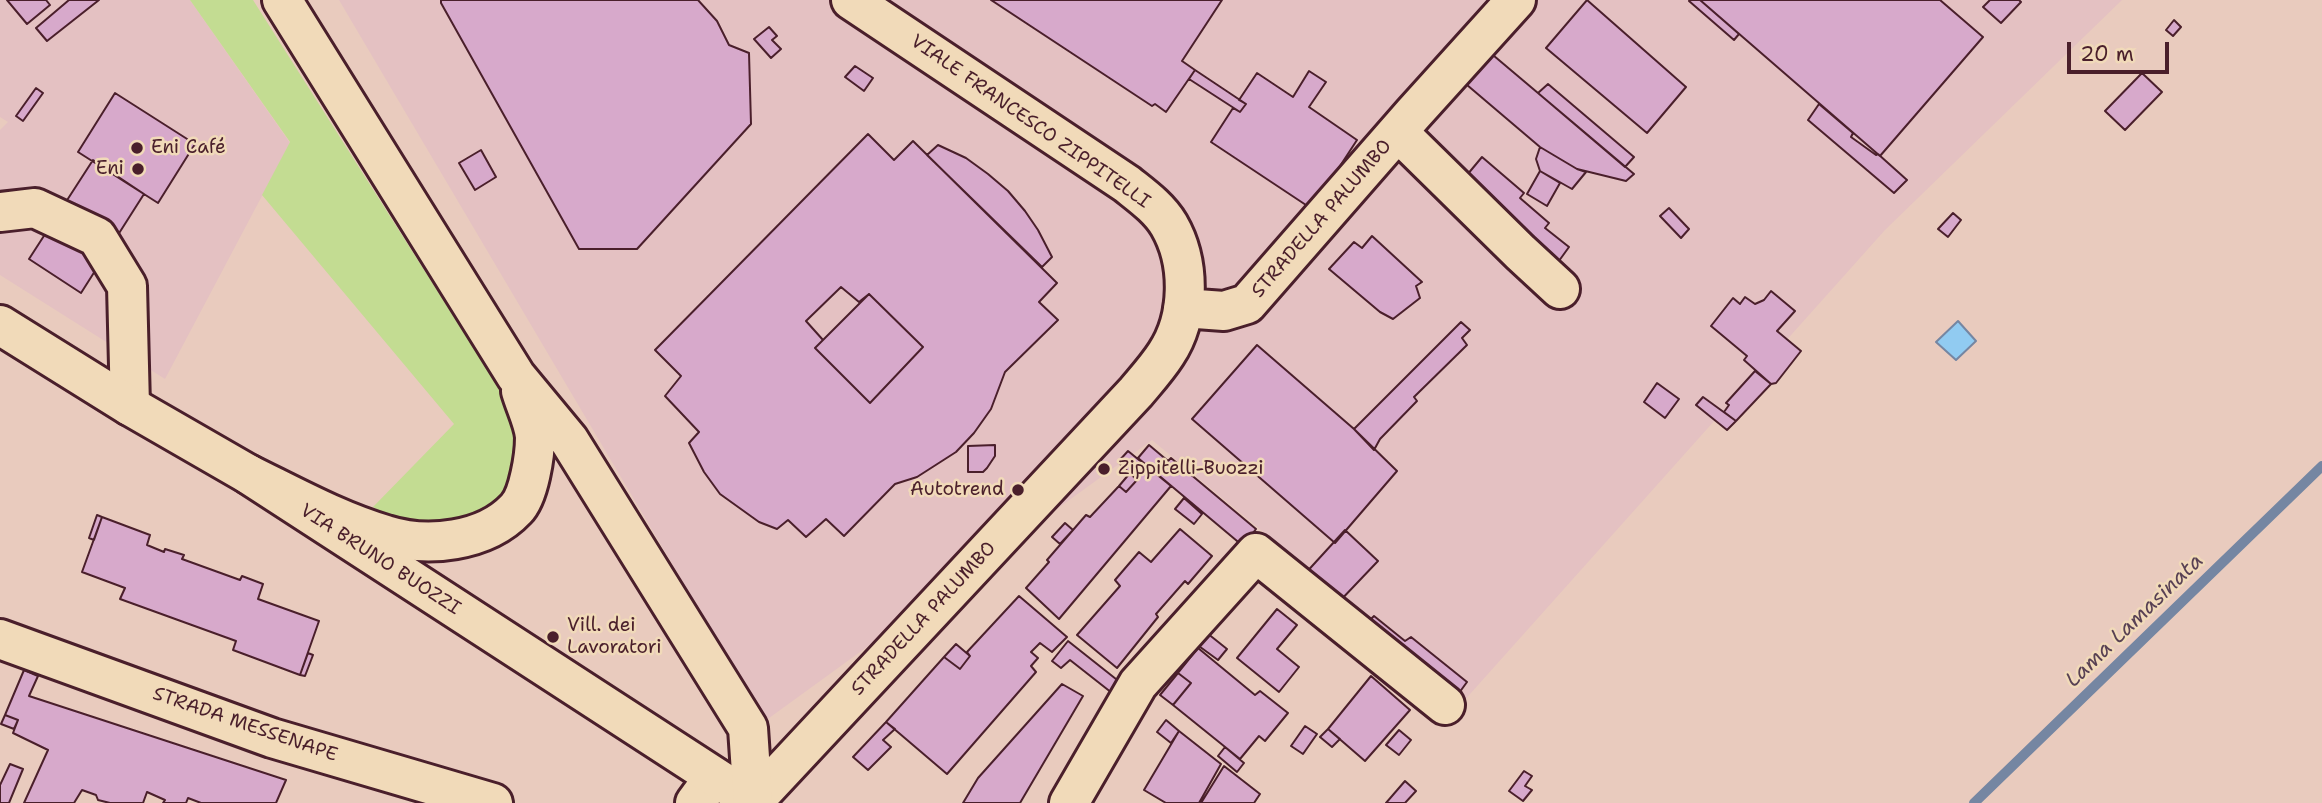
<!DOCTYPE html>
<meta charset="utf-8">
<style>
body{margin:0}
#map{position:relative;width:2322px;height:803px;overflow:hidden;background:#e9cbbe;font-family:"Shantell Sans",sans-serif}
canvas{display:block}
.scale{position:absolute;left:2067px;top:42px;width:102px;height:32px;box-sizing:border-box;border:4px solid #4a1f2b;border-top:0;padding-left:9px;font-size:21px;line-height:24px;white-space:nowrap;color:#4a1f2b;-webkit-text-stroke:5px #f1dab9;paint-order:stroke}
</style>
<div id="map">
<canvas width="2322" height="803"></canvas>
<div class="scale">20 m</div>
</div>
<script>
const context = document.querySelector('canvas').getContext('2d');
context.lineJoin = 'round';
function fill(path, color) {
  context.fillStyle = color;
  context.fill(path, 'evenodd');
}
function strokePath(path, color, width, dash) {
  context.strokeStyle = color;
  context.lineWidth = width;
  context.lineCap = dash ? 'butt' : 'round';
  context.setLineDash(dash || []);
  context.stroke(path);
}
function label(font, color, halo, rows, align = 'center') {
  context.font = font + ' "Shantell Sans",sans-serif';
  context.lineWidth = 5;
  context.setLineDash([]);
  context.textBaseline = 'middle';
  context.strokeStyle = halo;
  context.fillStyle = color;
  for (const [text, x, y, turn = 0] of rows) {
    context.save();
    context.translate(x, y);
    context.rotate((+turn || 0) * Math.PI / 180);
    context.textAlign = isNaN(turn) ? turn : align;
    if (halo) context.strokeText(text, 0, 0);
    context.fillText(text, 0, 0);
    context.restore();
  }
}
fill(new Path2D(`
 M0,0H190L290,143L165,379L0,275V130L8,122L0,117Z
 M339,0H2122L1885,230L1462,703L1262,531L1152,440L765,721Z`), '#e4c1c2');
fill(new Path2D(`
 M190,0H253L509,404C522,442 519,492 480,515C474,518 466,519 459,521C453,523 445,526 439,527C420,529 389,516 373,507L454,424L262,195L290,142Z`), '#c3dc92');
const water = new Path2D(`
 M1958,321L1976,341L1956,360L1936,342Z`);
fill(water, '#91cbf1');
strokePath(water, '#7586a2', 2);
strokePath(new Path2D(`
 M1974,803L2322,466`), '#7586a2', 10);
const building = new Path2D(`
 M7,0H46L50,5L27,24Z
 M69,0H99L47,41L36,28Z
 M441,0H698L717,21L729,45L749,53L751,124L637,249H579L441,3Z
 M991,0H1222L1182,61L1195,70L1166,112L1155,104L1152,106Z
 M1587,0L1686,87L1647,133L1546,48Z
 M1691,0H1700L1739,34L1734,40L1689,1Z
 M1700,0H1940L1983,37L1880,156Z
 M1990,0H2019L2021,2L2001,23L1983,7Z
 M2174,20L2181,27L2173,36L2166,30Z
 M769,27L777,36L772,40L781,49L771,58L754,39Z
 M1487,50L1634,174L1626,181L1577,169L1540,147L1460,79Z
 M855,66L873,78L864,91L845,77Z
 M1195,70L1246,104L1240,112L1189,79Z
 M1309,71L1326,82L1309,107L1357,140L1312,209L1211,142L1233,108L1240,112L1246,104L1239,100L1257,73L1293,97Z
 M2142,73L2162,92L2125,130L2105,111Z
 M1548,84L1634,157L1625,167L1538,93Z
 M36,88L43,93L23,121L16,116Z
 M115,93L195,144L158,203L78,152Z
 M1819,104L1853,133L1851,137L1876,155L1878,154L1907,180L1894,193L1808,120Z
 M868,134L894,160L913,141L1057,283L1039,302L1058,320L1005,372L991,409L974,433L956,452L917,477L895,484L844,536L826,519L806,537L788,520L777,529L759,522L720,494L704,472L689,443L699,432L665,396L681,376L655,350ZM841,287L859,302L869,294L923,347L870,403L815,348L823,340L806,321Z
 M938,145L966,158L988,174L1008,191L1025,211L1038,230L1052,257L1042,267L927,155Z
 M1540,147L1577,169L1586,172L1572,189L1540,171L1536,159Z
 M481,150L496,177L475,190L459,163Z
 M1482,157L1524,193L1520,198L1549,223L1545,228L1569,247L1556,265L1462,181Z
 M93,160L144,194L81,293L29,259Z
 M1540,171L1560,183L1547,206L1527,194Z
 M1669,208L1689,229L1681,238L1660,216Z
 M1953,213L1961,220L1948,237L1938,229Z
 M1372,236L1422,282L1416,286L1420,298L1393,319L1380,312L1329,269L1354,242L1362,248Z
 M1771,291L1795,311L1777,331L1801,351L1776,383L1771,384L1744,360L1747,356L1711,326L1733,298L1740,304L1745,297L1755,304L1764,300Z
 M869,294L923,347L870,403L815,348Z
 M1461,322L1470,330L1462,338L1467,345L1414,397L1417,401L1380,439L1374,450L1354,429Z
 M1257,345L1354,429L1397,471L1335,543L1192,419Z
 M1755,371L1771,384L1736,421L1724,412L1729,405L1726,403Z
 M1657,383L1679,399L1665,418L1644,402Z
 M1703,397L1736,421L1727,430L1696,405Z
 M995,445V456L987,468L983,472H968V446Z
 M1149,445L1168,461L1171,458L1256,529L1243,546L1138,458Z
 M1128,451L1171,486L1059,619L1026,588L1049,562L1047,560L1086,515L1090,517L1119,486L1126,492L1137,480L1118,462Z
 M1130,473L1137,480L1126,492L1119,486Z
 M1184,498L1202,514L1194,524L1175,509Z
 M97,515L102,517L94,540L89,538Z
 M102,517L150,535L147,545L164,552L165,549L184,555L182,559L240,580L242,576L263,584L258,599L319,621L300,675L233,650L236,641L120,599L125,588L82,572Z
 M1065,523L1073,530L1060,544L1052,537Z
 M1180,529L1212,556L1188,584L1185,581L1156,614L1158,617L1117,668L1077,635L1120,586L1115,580L1139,552L1151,562Z
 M1345,530L1378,561L1337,604L1303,576Z
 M1019,596L1067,637L1052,652L1040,643L1031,652L1038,658L1031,666L1036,672L947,774L886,722L944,657L960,669L970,656L967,652Z
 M1277,609L1297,625L1277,649L1299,667L1279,692L1237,658Z
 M1374,616L1405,641L1411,637L1467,682L1459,693L1369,621Z
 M1202,629L1227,649L1218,660L1192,641Z
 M1068,641L1121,683L1112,693L1070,660L1061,668L1052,661Z
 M956,644L970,656L960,669L944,657Z
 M1198,648L1255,695L1260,691L1288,713L1265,741L1259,736L1240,759L1173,705L1191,683L1178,673Z
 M308,653L313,655L305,676L300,675Z
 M24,670L38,676L29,696L286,780L276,803H201L188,798L186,803H163L165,800L147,792L143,803H110L98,800L96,795L82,790L74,803H24L48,750L13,733L18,720L5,715Z
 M1178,673L1191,683L1173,705L1160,695Z
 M1371,676L1410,710L1365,761L1328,729Z
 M1062,684L1083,696L1020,803H963L978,778Z
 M5,715L18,720L14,729L1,724Z
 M1166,720L1179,731L1171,743L1157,732Z
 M886,722L895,729L883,740L891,747L868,770L853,757Z
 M1305,726L1317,734L1303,754L1291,746Z
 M1328,729L1340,739L1332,747L1320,737Z
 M1399,730L1411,740L1399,755L1386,745Z
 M1179,731L1221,764L1199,803H1166L1144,790Z
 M1225,747L1244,763L1237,772L1218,756Z
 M10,764L23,769L9,803H0V785Z
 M1224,766L1260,794L1254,803H1201Z
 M1524,771L1532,776L1525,786L1532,790L1523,801L1509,791Z
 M1405,781L1416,791L1405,803H1386Z`);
fill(building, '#d7a9cb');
strokePath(building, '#4a1f2b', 2);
const minor = new Path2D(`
 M1398,132L1520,252L1560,289
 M0,212L35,208L97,237L127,286L130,406
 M1183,308L1224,311L1247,304L1413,114L1516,0
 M0,639L272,738L493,803
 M753,802L1136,392C1146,380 1157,368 1166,354C1190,318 1191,263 1169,225C1159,208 1142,196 1127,184L851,0
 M695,803L714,777
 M1069,803L1138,684L1256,553L1445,705`);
const major = new Path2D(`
 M0,325L130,406L248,474L755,803`);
const highway = new Path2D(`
 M282,0L516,376L569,440L748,728L753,802
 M248,474C293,496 338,521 386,535C427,548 485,542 516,509C529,496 535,455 535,437C534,423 525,405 521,391`);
strokePath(minor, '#4a1f2b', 44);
strokePath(major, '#4a1f2b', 44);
strokePath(highway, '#4a1f2b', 44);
strokePath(minor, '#f1dab9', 38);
strokePath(major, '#f1dab9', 38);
strokePath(highway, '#f1dab9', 38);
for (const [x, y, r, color] of [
 [137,148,7,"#4a1f2b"],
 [138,169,7,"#4a1f2b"],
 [1104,469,7,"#4a1f2b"],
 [1018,490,7,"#4a1f2b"],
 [553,637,7,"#4a1f2b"]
]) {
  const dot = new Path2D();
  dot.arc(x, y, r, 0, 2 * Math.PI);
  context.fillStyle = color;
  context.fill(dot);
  strokePath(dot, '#f1dab9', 2.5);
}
label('19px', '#4a1f2b', '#f1dab9', [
 ["VIALE FRANCESCO ZIPPITELLI",1030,122,35],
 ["STRADELLA PALUMBO",1322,219,-49],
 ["VIA BRUNO BUOZZI",380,560,33],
 ["STRADELLA PALUMBO",924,619,-47],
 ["STRADA MESSENAPE",245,725,19]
]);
label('19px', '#4a1f2b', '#f1dab9', [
 ["Eni Café",151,148],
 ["Eni",124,169,"right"],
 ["Zippitelli-Buozzi",1118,469],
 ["Autotrend",1004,490,"right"],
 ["Vill. dei",567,626],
 ["Lavoratori",567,648]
], 'left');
label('italic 21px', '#584153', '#f1dab9', [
 ["Lama Lamasinata",2135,621,-44]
]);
</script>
